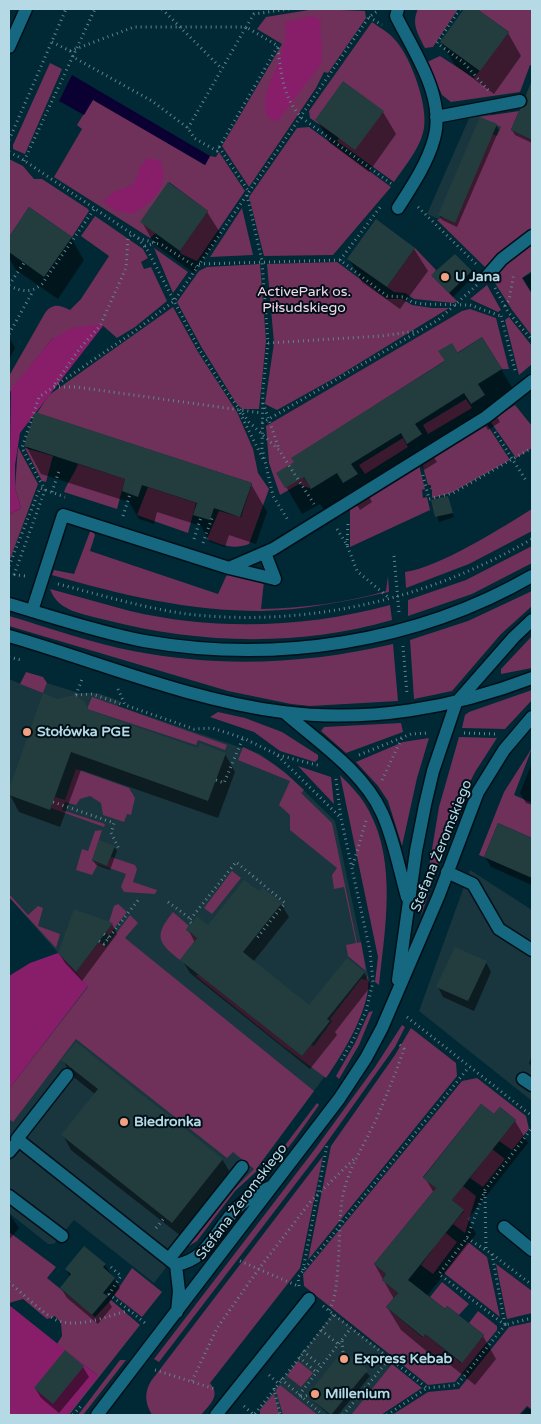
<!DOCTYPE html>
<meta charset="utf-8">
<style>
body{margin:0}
#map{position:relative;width:541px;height:1424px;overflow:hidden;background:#002935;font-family:"Varela Round",sans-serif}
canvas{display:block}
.frame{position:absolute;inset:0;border:10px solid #b6d9e6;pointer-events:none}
</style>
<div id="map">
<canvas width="541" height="1424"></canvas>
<div class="frame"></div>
</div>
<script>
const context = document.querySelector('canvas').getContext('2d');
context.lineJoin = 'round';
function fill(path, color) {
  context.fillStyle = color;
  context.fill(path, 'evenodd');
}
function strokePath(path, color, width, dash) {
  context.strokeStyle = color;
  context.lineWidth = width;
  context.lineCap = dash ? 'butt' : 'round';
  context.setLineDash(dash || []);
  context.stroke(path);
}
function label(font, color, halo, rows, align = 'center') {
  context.font = font + ' "Varela Round",sans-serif';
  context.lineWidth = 4;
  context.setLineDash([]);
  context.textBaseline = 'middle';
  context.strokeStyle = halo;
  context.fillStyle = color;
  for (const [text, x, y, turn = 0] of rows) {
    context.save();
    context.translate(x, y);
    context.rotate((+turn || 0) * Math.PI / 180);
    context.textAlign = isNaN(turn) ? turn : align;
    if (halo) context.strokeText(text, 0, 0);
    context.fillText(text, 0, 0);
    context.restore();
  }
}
fill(new Path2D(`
 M474,107L508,122L462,229L427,214Z
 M9,679L43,693L47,683L79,693H98L120,701L118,706L260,754L286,773L335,821L368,975L325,1076L257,1168L235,1188L196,1237L183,1246L154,1283L74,1220L54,1244H48L9,1213V1089L87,986L9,897Z
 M470,870L532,910V1101L419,1011Z
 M333,1313L395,1361L353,1415H267L260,1409Z`), '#19353e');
fill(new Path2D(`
 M315,9L365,11L366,18L328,73L324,72L316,88L249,187L222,146L282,44L257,29L266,17Z
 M418,9H458L433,47L425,48C418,34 411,24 418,9Z
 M477,9H532V65H530L520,92L451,102L442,95L427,62L440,56L474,78L509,32Z
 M372,22C380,28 390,33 396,41C411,58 428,105 424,128C421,147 405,166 394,182L337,141L339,138L310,118L309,111Z
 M50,63L62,69L25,154L13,149V145Z
 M93,99L205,165L210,156L216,157L219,152L245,191L197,261L181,254L180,251L208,211L169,182L156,233L150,238L54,177L82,129L77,125Z
 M519,111L511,130L532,140V233L488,270L437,220L443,217L454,222L492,134L497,136L501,127L479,117Z
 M309,127L391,187L333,255L264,256L249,197L297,128Z
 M9,159L23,166L34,179H42L88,209L89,211L72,237L29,207L9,237Z
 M242,208L253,255L210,257Z
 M95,216L143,249L148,258L141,262L144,269L151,267L167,301L135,327L117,338L101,324L52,339L9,393V376L45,313C53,303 59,305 70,310L81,299L109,256L81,236Z
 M532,242V271L522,278L532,294V336L512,310L490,275Z
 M154,248L188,272L173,293Z
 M415,248L436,270L432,276L457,301L454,303L414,299L405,293L394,292L387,287Z
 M337,262L387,299H402L412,305L432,308H449L340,375L277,410L265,404L274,343L267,264Z
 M260,264L266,341L259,409H242L236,403L202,348L177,302L199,271L207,267Z
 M487,285L501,310L498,312L470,299Z
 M173,307L198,352L237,412L253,449L258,473L269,489L249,544C233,550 222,545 207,539L219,511L241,517L252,483L37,413L49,395Z
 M470,309L496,318L509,369H502L482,337L292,458L311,489L299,484L280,495L269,463L266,426L462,311Z
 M509,317L532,346V364L519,375L505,320Z
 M466,399L472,408L428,434L423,425Z
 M515,405L532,426V448L516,458L490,421Z
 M486,423L510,460L451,493L432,498V490L429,488H431V485H428L422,463Z
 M403,438L408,447L365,474L359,465Z
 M18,447L38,484L9,562V515L21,508L15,488Z
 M25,448L53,456L46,482L42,481Z
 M78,464L125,479L117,509L64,492C68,481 74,475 78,464Z
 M419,465L425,489L422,490L423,498L427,497L430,510L350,547V506Z
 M148,487L196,503L188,533L137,515Z
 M532,509V531L469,564L406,588L405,572C440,567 501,528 532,509Z
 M91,529L95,535L90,551L218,594L229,570L264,581L261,609C303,608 345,603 386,591L388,576L389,592C347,601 305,610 261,611C189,611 121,595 52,575L54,570L74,574Z
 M532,546V563L472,594L408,616V600L466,580Z
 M50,589C77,596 103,604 130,611C215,631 306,628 390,605L392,620C300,647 198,644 106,620C84,614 58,612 50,589Z
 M532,591V606L501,634L452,691L414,699L410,640L468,621Z
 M9,616C50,628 91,643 133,651C221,668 307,664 393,644L398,701L310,706L291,704L228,691L9,626Z
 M532,636V668L501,674V669Z
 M26,672L43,677L47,683L43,693L20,684Z
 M532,690V700L505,729L462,728L465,715L469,712Z
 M92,697L227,745L225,750L198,740L196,745L87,709Z
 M218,712L245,718L282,732L318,755V759L315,762L280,751L254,732L210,717Z
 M401,723L403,732L346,753L321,731L324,727Z
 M459,737L497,738L475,772L458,806L421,916L439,807Z
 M429,738L417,778L402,846L388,801L378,786L356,762L403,742Z
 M243,747C267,757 285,772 304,790L301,793L332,823L357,943L361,942L366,971L348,956L346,945L356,943L344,887L334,889L332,875L337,868L290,830V815L279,805L290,781L238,760Z
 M532,748L514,795L532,803V838L498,823L484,857L479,855L504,792Z
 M298,766L331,777L334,804Z
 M76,769L129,788L135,798L131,815L127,814L124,822L103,815L101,803L90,796L80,799L76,805L65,802L62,810L105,824L104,827L51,808L55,797L65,800Z
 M340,775C351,786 362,797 369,811C397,863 385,929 379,985L375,982L378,957Z
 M102,830L92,861L107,866L111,857L135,865L137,869L133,882L157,890L155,894L124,892L121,887L126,874L98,864L92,875L76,870L82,849L88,851L95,831Z
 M232,871L241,878L212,914L204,908Z
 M9,894L28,915L38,906L43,908L38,926L60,934L56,948L9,897Z
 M118,904L127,912L109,935L106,933L112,924L109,922L114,906Z
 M173,912L189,926L186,930L197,938L180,960C157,942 154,936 173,912Z
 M130,915L138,923L125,938L314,1091L257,1168L259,1169L235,1191L197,1241L189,1246L183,1245L196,1237L235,1188L254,1169L233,1152L227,1158L76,1039L13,1122L9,1119V1089L88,987L76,972L99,942L106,947Z
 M198,974L302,1056L311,1045L314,1046L332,1021L330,1019L361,979L366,980L368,975C373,1004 343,1054 326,1078L283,1046L196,976Z
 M373,1011L359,1045L339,1079L336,1076L355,1043L369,1012Z
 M402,1025L405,1027L395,1047L320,1152L159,1362L154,1359L315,1149L375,1067Z
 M411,1028L456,1063L457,1076L308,1260L331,1146L395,1055Z
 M477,1078L526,1116L529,1129L512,1150L499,1141L516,1120L500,1107L494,1114L481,1104L423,1177L436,1188L374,1264L386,1274L382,1280L398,1293L386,1307L422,1337L425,1334L461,1363L484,1335L469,1323L478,1311L497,1326V1330L455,1382L428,1385L304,1286L303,1274L462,1081Z
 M317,1103L319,1105C302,1129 286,1154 264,1173Z
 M492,1149L505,1159L483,1187L470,1178Z
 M323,1156L300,1268L210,1383C221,1396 210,1404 201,1415H152C145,1403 144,1393 151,1381Z
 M463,1186L476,1196L465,1233L453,1224L464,1211L452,1200Z
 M9,1232L56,1267L47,1278L95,1317L111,1300L140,1325L69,1415H67L97,1375L57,1344L62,1336L61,1323L55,1316L47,1319L23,1299L9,1303Z
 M446,1233L457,1242L433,1274L421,1265L433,1249L438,1238L440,1240Z
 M468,1242L487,1257L500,1317L444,1273Z
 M496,1264L532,1291V1313L507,1319Z
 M132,1268L162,1292L142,1317L114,1295Z
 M442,1282L469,1304L459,1315L447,1306L445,1309L430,1297Z
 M532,1322L531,1409L527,1406L519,1415H392L428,1392L459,1389L509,1327Z
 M120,1360H126L83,1415H78Z
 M298,1361L313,1373L301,1387L287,1376Z
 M392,1364L422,1388L381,1415H351Z
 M280,1385L318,1415H283L276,1390Z
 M274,1393L279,1415H260V1410Z`), '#6f315a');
fill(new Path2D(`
 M312,16L321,20C319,35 324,49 321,64L277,122L267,117C257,85 290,60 285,22Z
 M148,158L161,161C169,188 154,202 131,214L114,210L103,201L114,192L134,184L140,167Z
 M102,324L103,326L20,433L15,465V488L21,508L9,515L11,389L52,339L72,328Z
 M58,953L88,986L9,1089V976L30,963Z
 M9,1305L98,1376L67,1415H9Z`), '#881e69');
fill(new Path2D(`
 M72,75L210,156L205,165L93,100L84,115L59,101Z`), '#0b0032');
fill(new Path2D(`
 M466,9H474L508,33L521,56L494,94L455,65L441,42Z
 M532,82V143L515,135L512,130L529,105L527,95Z
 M383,112L396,134L369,172L330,143L317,120Z
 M496,125L499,130L457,227L442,220L439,215Z
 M29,209L71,238L84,260L58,299L16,270L9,258V239Z
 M207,212L221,234L194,273L155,245L142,222Z
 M414,249L428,271L400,309L362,282L349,259Z
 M471,272L474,276L453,297L433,275Z
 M532,273V293L523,278Z
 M9,337L15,348L9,360Z
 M458,354L501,369L517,396L493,411L500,422L488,430L481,419L430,451L437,462L424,470L417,459L366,491L372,502L360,510L353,499L328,515L320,504L302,514L278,473Z
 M26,446L251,484L267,512L256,544L229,535L225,547L210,542L201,526L157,512L154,524L139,519L129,502L41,474Z
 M447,497L454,517L439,522L432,501Z
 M44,695L198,750L225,754L235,772L218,818L81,770L60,827L19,812L9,793Z
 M532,763V805L526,803L520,793Z
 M499,825L532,839V885L491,867L485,857Z
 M114,847L117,851L110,870L96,865L93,860Z
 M259,893L281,904L289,917L253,962L310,1007L364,972L371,986L335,1032L337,1035L310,1069L190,973L182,960L195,943L188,929L208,926Z
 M112,924L117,934L82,981L65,963L59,953Z
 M486,962L491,972L474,1011L443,997L438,987Z
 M532,1056V1067L529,1063Z
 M63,1060L222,1159L231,1174L181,1236L71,1150L63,1135L95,1094L71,1075Z
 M494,1116L515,1121L528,1143L468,1219L476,1234L427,1296L483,1336L496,1359L475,1385L439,1356L436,1359L401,1330L387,1307L394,1299L375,1265L434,1193L425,1178Z
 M9,1214L19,1228L9,1240Z
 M105,1265L120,1288L109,1302L112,1307L98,1324L67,1298L61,1288L70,1277L66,1269Z
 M343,1352L370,1376L338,1415H329L308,1396Z
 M83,1367L89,1377L59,1413L41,1398L35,1388Z
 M527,1408L531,1410L532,1409V1415H521Z`), '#0007');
fill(new Path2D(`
 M464,9H477L509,32L480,71L440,42Z
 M532,80V140L511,130L520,109L527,104L526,95Z
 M343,81L384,111L355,150L315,120Z
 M480,117L497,124L455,223L438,215Z
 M168,182L208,211L180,251L140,222Z
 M29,207L72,237L44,277L9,252V237Z
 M376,219L415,248L387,287L347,259Z
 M455,254L472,271L449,293L431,275Z
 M482,337L502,369L478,384L485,395L471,404L464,393L415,424L422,434L407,444L401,433L351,464L358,474L343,483L337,473L311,489L304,477L285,488L276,473L294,462L291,458L445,361L438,351L452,343L458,353Z
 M35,412L252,483L240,517L214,508L210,520L193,515L197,503L142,485L138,497L122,491L125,479L24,446Z
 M448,496L453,513L435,517L431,500Z
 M43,693L58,699L74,695L84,701L89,710L198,748L200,743L226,753L208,801L71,752L50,810L9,795V789Z
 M498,823L532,838V878L484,857Z
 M99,840L115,846L107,866L92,860Z
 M244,880L259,891L263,888L282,903L243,952L309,1005L347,958L365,972L327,1019L330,1021L302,1056L180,960L197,938L186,929L197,916L208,925Z
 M74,909L113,923L76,972L58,953Z
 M455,947L487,961L468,1001L436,987Z
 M76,1042L223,1159L172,1223L61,1135L98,1089L61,1060Z
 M481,1104L494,1114L500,1107L516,1120L452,1200L464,1210L408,1280L445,1309L447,1306L484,1335L462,1363L425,1334L423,1337L386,1307L398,1293L382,1280L386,1274L374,1264L436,1188L423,1178Z
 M84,1246L106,1264L103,1267L115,1278L103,1293L108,1296L92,1315L60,1288L71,1274L65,1269Z
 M65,1350L84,1366L53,1404L34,1388Z
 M343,1350L368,1370L331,1415L307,1396Z`), '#233d3f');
const minor = new Path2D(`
 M9,47L26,9
 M436,117L520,101
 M398,208C412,186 427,164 434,139C446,97 414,52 396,16L398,9
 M488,275L502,259L532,236
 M265,553L275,579
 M229,568L275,579
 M9,604C53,617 98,632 144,641C275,664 416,643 532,576
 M32,611L63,515L229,568L273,549L486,417L532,381
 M9,636C99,662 189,700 283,712C367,723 454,708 532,678
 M284,712C318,742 363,771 382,813C394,839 399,869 407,897
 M447,872L473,884L499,929L532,950
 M398,980L416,851L425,805L433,771L456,703L514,637L532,620
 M67,1075L17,1139L176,1265L179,1291L177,1312
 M523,1079L532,1085
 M9,1152L19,1140
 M9,1196L62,1236
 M504,1227L532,1250
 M169,1259L242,1167
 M176,1265C210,1258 214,1231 237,1208C246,1199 258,1193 270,1187
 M97,1415L339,1099L366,1058L382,1028L439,895L478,792L504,750L532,717
 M216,1415L309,1299`);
strokePath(minor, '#001018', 15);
strokePath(new Path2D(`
 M162,9L222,69
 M460,9L437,43L464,63L489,91
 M369,17L382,25
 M52,42L70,51L73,57L152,101L188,128L194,138L217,151L278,46L246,27L188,128
 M278,48C281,74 283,98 302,118L393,185
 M70,51L134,27H246L254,14L289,9
 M9,140L66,9
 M219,147L249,192
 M9,152L19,157L138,238L162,245L196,267
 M24,161L95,9
 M247,195L262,261L268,343L263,388L262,448L273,496L288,520
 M418,207L476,264
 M138,238L148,251L199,349L225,390L249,422L279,450L314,504
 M145,246L153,244L159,235
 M340,260L381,206
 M199,264L340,260L387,296L404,297L412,302L423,304L470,305L501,316
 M9,285L24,263
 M9,286C22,291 30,294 42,284L95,208
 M495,288L508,312L532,340
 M505,306L509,300L514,273
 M501,316L516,374
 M9,334L33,291
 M268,343L381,336L417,331
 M55,384L80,348L100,326L126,268L128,238L132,234
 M54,387H76L262,413
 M263,403L279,449
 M240,413L264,461
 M262,423L438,320L477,285
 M495,432L527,482
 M423,475L429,499L453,493L532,448
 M52,492L59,471
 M123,516L130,494
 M337,529L347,545L357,571L389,598
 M194,539L201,517
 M203,543L212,518
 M347,545L348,523
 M394,556L399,612
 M9,566L40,488L65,497
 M9,574L25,576
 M14,575L45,490L22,448L39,397L131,334L174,301L369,17L379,10
 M58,584C101,595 144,608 187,614C307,628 429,599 532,539
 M403,646L407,694
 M9,657L21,660
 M118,689L125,705L194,729L212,728L243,738L276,754L341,818L370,951L373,982L366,1011L354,1038L340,1063
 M76,695L92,694L124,705
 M76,695L82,679
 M464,733L495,734
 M278,755L321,766
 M359,755L411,734L429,733
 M336,779L341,818
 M216,780L224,783L243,738
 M382,780L402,738
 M53,802L114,823L111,833L119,849
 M353,865L366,821
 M168,902L191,919
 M191,923L189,921L236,862L285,903L257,938L255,937
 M104,934L109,938
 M99,941L104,944L139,899
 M407,1017L532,1116
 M485,1192L486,1251
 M156,1228L165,1217
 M467,1238L492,1254L532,1285
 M492,1254L505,1325L532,1318
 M240,1261L298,1286
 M111,1267L121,1276L109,1294L145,1323
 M303,1270L327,1145
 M9,1282C22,1293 40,1311 54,1319C76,1330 108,1316 130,1310
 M299,1286L298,1277L469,1067
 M323,1306L427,1388
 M329,1310C341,1295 338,1223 342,1200C347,1170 363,1147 376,1120C386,1096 396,1073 404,1049L399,1044
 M321,1330L338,1344
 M342,1341L343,1352
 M303,1351L321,1366
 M299,1357L316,1372
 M155,1370L215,1389
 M269,1375L278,1383
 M281,1379L323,1415
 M192,1381L217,1328L258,1270L311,1201L354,1159
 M274,1388L280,1415
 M299,1395L351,1328
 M301,1397L309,1395
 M244,1406L254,1415L334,1314
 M332,1414V1415
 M73,1415L81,1406
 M343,1415L390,1358
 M387,1415L427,1388L457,1385L505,1325L439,1274L467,1238L485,1190L532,1128`), '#5f8591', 3, [1, 4]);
strokePath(minor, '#15687f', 12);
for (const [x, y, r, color] of [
 [445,277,5,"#f2a080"],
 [27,732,5,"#f2a080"],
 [124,1122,5,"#f2a080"],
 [344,1359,5,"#f2a080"],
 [315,1394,5,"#f2a080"]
]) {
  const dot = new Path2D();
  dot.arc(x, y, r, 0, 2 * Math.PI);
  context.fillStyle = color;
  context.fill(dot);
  strokePath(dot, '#001018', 2);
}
label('bold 14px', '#b6d9e6', '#001018', [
 ["U Jana",455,277],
 ["Stołówka PGE",37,732],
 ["Biedronka",134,1122],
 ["Express Kebab",354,1359],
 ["Millenium",325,1394]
], 'left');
label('14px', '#f5d9e9', '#001018', [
 ["ActivePark os.",304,292],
 ["Piłsudskiego",304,308]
]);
label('14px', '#b6d9e6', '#001018', [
 ["Stefana Żeromskiego",442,846,-68],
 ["Stefana Żeromskiego",242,1202,-53]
]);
</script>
